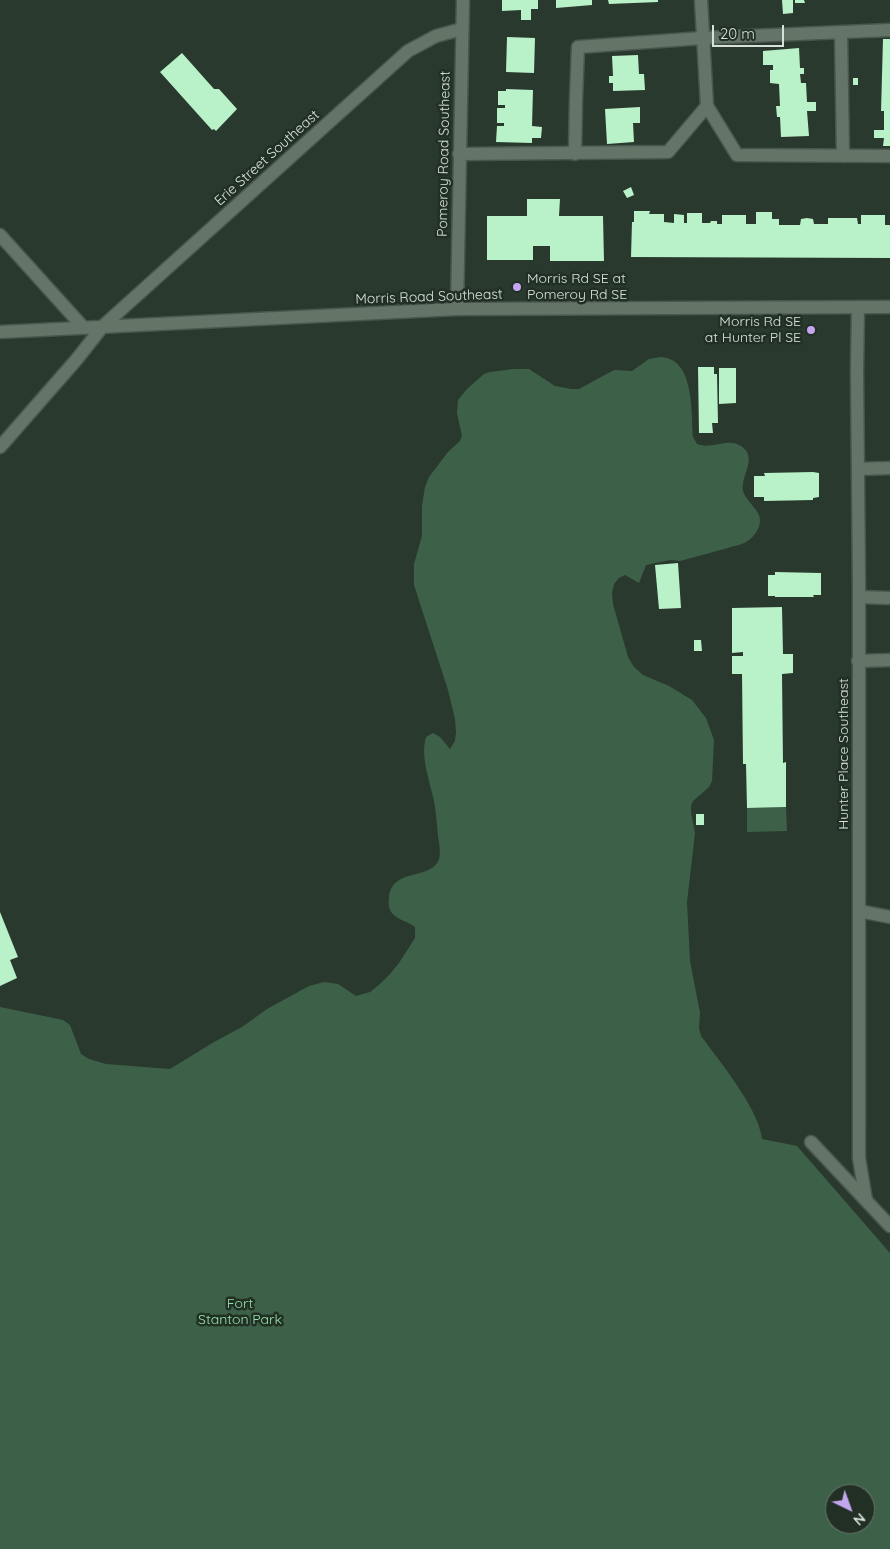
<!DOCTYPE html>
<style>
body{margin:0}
#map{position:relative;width:890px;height:1549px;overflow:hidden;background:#2a392e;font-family:Quicksand,sans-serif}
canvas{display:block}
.north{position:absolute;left:825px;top:1484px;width:50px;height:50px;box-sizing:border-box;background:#212f24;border:1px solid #6a766d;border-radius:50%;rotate:138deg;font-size:14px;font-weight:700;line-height:20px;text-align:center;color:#d7e1da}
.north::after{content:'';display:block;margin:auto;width:18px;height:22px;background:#c5a7f1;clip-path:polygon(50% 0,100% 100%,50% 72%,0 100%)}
.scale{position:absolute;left:712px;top:25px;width:72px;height:22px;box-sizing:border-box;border:2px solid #d7e1da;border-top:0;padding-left:6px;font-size:15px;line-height:18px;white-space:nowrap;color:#d7e1da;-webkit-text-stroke:4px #212f24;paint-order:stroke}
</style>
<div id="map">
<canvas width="890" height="1549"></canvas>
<div class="north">N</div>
<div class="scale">20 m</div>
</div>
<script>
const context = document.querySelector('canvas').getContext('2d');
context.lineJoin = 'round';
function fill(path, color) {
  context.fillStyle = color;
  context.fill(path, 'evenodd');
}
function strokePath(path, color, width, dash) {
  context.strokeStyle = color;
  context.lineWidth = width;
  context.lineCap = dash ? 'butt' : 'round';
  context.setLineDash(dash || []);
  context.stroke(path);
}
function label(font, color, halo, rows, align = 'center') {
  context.font = font + ' Quicksand,sans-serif';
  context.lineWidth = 5;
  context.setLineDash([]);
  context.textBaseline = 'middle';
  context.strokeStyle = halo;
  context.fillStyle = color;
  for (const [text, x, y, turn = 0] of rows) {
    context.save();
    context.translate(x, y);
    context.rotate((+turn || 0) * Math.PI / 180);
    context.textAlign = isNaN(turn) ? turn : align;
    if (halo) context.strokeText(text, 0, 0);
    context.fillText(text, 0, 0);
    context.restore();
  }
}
fill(new Path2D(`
 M660,357C695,358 691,412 693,437L697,444C712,450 727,437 741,446C756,456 745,470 743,484C740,495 753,504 758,513C764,524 755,537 746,542C741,545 733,546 728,548C712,552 696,557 680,561L670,560L646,565L639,583L625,575L619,578L614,584L612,593L613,604L628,657L634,667L643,675L669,686L692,700L706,718L714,740L712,781L709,787L693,801L691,806V813L695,833L687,902L690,961L700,1013L699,1028L701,1036C720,1062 759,1109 762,1139L797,1146L890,1253V1549H0V1007L63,1020L70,1025L81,1054L89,1059L106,1064L170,1069L214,1042L242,1027L267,1009L309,986L324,982L338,984L356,996L370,992L380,984L390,974L399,963L415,938V927C408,921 397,920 392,913C389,910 388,903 389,898C391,867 432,881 439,859C441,852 439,842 438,836C437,824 436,813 434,801C430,781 420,757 426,737L433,733L440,737L450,749L455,741L456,732L455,719L448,690L414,585V564L422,536V506L425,487L429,477L448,452L460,441L462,436L457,413L458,400L467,389L484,374L490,372L514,369H529L555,386L571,389H579L614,370L632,371L649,359ZM835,1494H865V1524H835Z
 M786,807L787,831L747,832V808Z`), '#3d6148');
fill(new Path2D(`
 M502,0H538V9H531V20H521V10L502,11Z
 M556,0H592V5L556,8Z
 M608,0H658V2L609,4Z
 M782,0H793V13L783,14Z
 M795,0H804L805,3H795Z
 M507,37L535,38L534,73L506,72Z
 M883,39H890V146H883L884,138H874V130H884V111H881Z
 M799,48L800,68H804V74H800L801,83H806L807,102H816V111H807L809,136L781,137L780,117H777L776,106H780L779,84L770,83V70H773V65H763V51Z
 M182,53L214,89H219L237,109L216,131L214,129L212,130L160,72Z
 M638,55L639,74H644L645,90L613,91V83H609V76H613L612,56Z
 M853,78H858V85H853Z
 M506,89L533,90L532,126L542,127L541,138H532V143L496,142L497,126H504V123H497V108H505V105H498V91H506Z
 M640,107V123H633L634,142L607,144L605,109Z
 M631,187L634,195L627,198L623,191Z
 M527,199H560L559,216H603L604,261H550V246H533V260H487V216H527Z
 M634,211H650L649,214H664V222L674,223V214L684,215V223H687V213H702V223H710L711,221H717V224H722V215H746V224H756V212H772V219H779V225H800L801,219L807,218L813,219L814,224H828V218H857L858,224H861V215H885V225H890V258L631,257L632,222H634Z
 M698,367H714V374H717L718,423H712L713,433H699Z
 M719,368H736V403L719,404Z
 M813,472L819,473V497L813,498V500L764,501V497H754V476H765L764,473Z
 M678,563L681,608L659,609L655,565Z
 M775,572L821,573V595H813L814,597H775V596H768V575H775Z
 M782,607L783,654H793V673L782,674L783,763L786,762V807L747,808L746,764H743L742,674H732V656H743V652L732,653V608Z
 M694,640H701L702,651H694Z
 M696,814H704V825H696Z
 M0,912L18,957L10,960L17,978L0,986Z`), '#b9f1c8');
const minor = new Path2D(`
 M701,0L707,106L737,155L890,156
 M841,32L843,156
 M459,154L668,152L707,106
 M575,154L576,99L578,47L703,38L890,30
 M0,235L83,327
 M858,307L857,371L859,583V1158L866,1200
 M457,309L463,0
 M0,332L457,309L890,307
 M0,447L77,359L103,326L408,51L436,36L462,29
 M858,469L890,468
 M859,597L890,598
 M858,661L890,660
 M859,911L890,917
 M811,1142L890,1226`);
strokePath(minor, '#49564d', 15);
strokePath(minor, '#647568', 12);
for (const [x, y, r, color] of [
 [517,287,5,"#c5a7f1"],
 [811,330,5,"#c5a7f1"]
]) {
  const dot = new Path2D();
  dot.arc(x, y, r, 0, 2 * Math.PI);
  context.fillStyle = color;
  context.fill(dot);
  strokePath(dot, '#212f24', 2);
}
label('14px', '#d7e1da', '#212f24', [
 ["Pomeroy Road Southeast",444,154,-89],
 ["Erie Street Southeast",267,158,-42],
 ["Morris Road Southeast",429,297,-2],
 ["Hunter Place Southeast",844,754,-90]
]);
label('14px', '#d7e1da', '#212f24', [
 ["Morris Rd SE at",527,279],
 ["Pomeroy Rd SE",527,295],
 ["Morris Rd SE",801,322,"right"],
 ["at Hunter Pl SE",801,338,"right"]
], 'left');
label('14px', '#93e1aa', '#212f24', [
 ["Fort",240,1304],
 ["Stanton Park",240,1320]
]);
</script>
